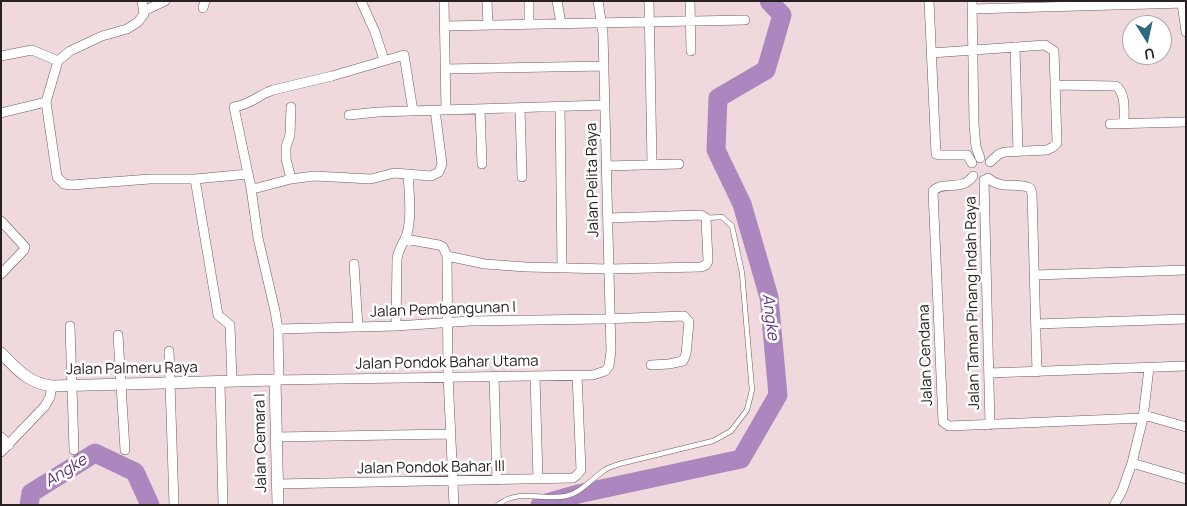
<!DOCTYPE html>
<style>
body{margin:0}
#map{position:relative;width:1187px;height:506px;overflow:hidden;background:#f0d9dc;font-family:Manrope,sans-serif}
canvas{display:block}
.frame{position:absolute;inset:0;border:2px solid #282021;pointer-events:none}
.north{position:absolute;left:1122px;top:15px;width:50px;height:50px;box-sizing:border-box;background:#fff;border:1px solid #a9a6a6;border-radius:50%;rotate:170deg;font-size:14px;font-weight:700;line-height:20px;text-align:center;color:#282021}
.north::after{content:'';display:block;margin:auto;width:18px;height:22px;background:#306982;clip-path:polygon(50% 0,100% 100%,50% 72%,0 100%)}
</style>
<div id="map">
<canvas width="1187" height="506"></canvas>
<div class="frame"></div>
<div class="north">U</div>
</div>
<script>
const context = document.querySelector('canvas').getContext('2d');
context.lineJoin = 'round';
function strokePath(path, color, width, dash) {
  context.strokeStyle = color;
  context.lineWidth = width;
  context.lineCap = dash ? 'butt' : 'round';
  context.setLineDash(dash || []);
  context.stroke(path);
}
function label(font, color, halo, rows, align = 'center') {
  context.font = font + ' Manrope,sans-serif';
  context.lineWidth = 5;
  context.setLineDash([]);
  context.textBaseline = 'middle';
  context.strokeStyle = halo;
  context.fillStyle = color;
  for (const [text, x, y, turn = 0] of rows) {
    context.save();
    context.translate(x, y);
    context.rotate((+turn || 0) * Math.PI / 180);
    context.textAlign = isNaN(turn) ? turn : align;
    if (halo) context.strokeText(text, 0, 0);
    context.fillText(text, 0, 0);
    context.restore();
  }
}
strokePath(new Path2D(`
 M29,505L31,493L95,453L135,472L150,505
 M540,505L578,494L741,459L778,395L769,297L742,204L716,150L718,98L766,70L782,15L769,1`), '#ac87bf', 19);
const service = new Path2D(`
 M498,505C518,488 543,501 566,496C581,493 592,478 605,470C609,467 614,466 619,464L713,441L731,431L747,410L752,390L742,273L732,226L722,217L706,218`);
const minor = new Path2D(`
 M142,1L144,14L138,22L127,29L102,36L70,51L58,61L46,102L57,177L64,184L71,185L150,179H195L248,174
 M361,1L375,32L384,60
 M444,1L446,110
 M487,1L488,25
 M529,1V24
 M557,1L561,23
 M649,1L652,164
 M690,1L691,51
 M929,1L936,154L941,155H967L972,163
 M972,1L974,125L976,147L980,158
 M1182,3L1186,32
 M203,8L205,1
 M972,9L1186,3
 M144,11L165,1
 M445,26L745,20
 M1015,47L1018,151
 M931,53L1045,45L1054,51L1057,143L1053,147L1047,150L1005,152L999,154L990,162
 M1,56L32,50L58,61
 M445,69L604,66
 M1056,85L1116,86C1126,93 1124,111 1124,123
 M560,106L562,267
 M291,107L290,135L286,147V159L291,179L314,176L371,179L394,173L431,176L439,172L442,164L435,110
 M520,108L522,177
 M480,109L482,164
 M1,113L46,102
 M349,115L378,112L605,105
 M1110,124L1186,122
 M606,166L679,164
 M973,176C962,192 944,180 933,191L943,422L949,426L1143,418
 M988,178C1001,190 1016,182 1030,188L1032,193L1037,372
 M195,179L218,315L230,325L232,381
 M984,180L990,425
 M251,188H257L291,179
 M1,221L25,247L24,250L1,274
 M405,239L439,245L443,247L447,256L448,376L454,505
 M447,256L485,264L526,267L609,269L701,267L706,265L708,261L706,218L701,215L608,218
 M354,264L358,327
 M1035,275L1186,270
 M1036,324L1186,319
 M70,326L74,450
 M396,326L397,259C398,249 404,243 407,234C412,215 409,193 408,174
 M278,329L396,326L470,321L603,319L684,316L689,322L686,354L683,361L669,364L651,365
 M118,335L125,450
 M169,351L174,505
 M989,373L1186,366
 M494,376L497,480
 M535,376L538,479
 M275,380L593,375L605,371L609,366L611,351L603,33L598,1
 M279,380L278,329L275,311L258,238L251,188L234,107C252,104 258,95 273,90L332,76L404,55L413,111
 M220,382L223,505
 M1144,415L1186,427
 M1,437L9,445
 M276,437L451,434
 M1,452L45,406L50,397L52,386
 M1132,463L1186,479
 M277,484L573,478L577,475L581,470L577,375
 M1114,505L1122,491L1132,463L1143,418L1149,368`);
const tertiary = new Path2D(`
 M1,353C18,370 28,383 52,386L275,380L278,505`);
strokePath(service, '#6f5b5e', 5.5);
strokePath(minor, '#6f5b5e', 10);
strokePath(tertiary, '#6f5b5e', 12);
strokePath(service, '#fff', 4.5);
strokePath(minor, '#fff', 9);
strokePath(tertiary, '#fff', 11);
label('15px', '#282021', '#fff', [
 ["Jalan Pelita Raya",593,180,-91],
 ["Jalan Taman Pinang Indah Raya",973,303,-91],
 ["Jalan Pembangunan I",443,310,-2],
 ["Jalan Cendana",926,355,-92],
 ["Jalan Pondok Bahar Utama",447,363,-1],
 ["Jalan Palmeru Raya",132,369,-1],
 ["Jalan Cemara I",261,443,-91],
 ["Jalan Pondok Bahar III",431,468,-1]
]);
label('italic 16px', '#633379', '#fff', [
 ["Angke",770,317,83],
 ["Angke",66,471,-32]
]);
</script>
